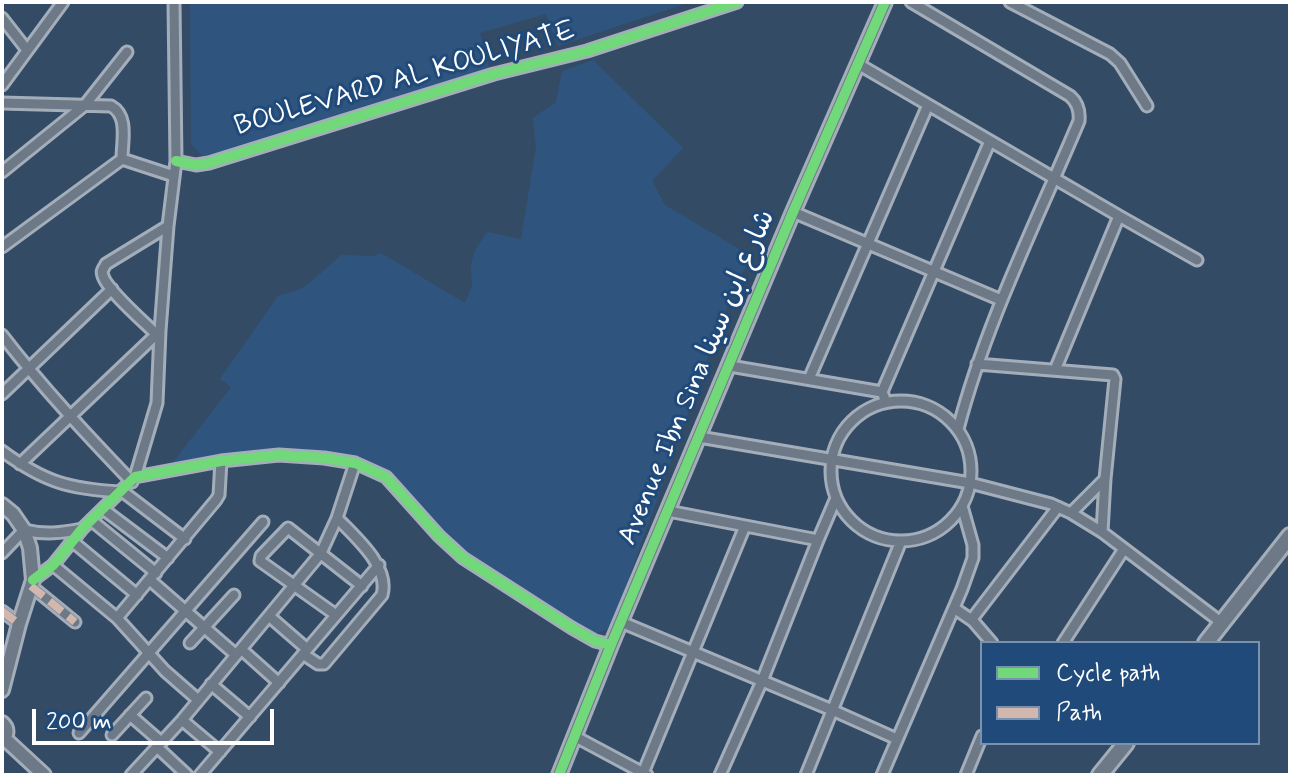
<!DOCTYPE html>
<meta charset="utf-8">
<style>
body{margin:0}
#map{position:relative;width:1292px;height:777px;overflow:hidden;background:#344b65;font-family:Mynerve,sans-serif}
canvas{display:block}
.frame{position:absolute;inset:0;border:4px solid #fff;pointer-events:none}
.legend{position:absolute;left:980px;top:641px;width:280px;height:104px;box-sizing:border-box;background:#1f4a7a;border:2px solid #7992af;margin:0;padding:10px 14px;list-style:none;font-size:24px;color:#fff}
.legend li{display:flex;align-items:center;gap:16px;height:40px}
.legend b{width:40px;border:2px solid #7992af}
.scale{position:absolute;left:32px;top:709px;width:242px;height:36px;box-sizing:border-box;border:4px solid #fff;border-top:0;padding-left:10px;font-size:24px;line-height:28px;white-space:nowrap;color:#fff;-webkit-text-stroke:6px #1f4a7a;paint-order:stroke}
</style>
<div id="map">
<canvas width="1292" height="777"></canvas>
<div class="frame"></div>
<ul class="legend">
<li><b style="height:10px;background:#71d979"></b>Cycle path</li>
<li><b style="height:10px;background:#d1b7ad"></b>Path</li>
</ul>
<div class="scale">200 m</div>
</div>
<script>
const context = document.querySelector('canvas').getContext('2d');
context.lineJoin = 'round';
function fill(path, color) {
  context.fillStyle = color;
  context.fill(path, 'evenodd');
}
function strokePath(path, color, width, dash) {
  context.strokeStyle = color;
  context.lineWidth = width;
  context.lineCap = dash ? 'butt' : 'round';
  context.setLineDash(dash || []);
  context.stroke(path);
}
function label(font, color, halo, rows, align = 'center') {
  context.font = font + ' Mynerve,"Playpen Sans Arabic",sans-serif';
  context.lineWidth = 6;
  context.setLineDash([]);
  context.textBaseline = 'middle';
  context.strokeStyle = halo;
  context.fillStyle = color;
  for (const [text, x, y, turn = 0] of rows) {
    context.save();
    context.translate(x, y);
    context.rotate((+turn || 0) * Math.PI / 180);
    context.textAlign = isNaN(turn) ? turn : align;
    if (halo) context.strokeText(text, 0, 0);
    context.fillText(text, 0, 0);
    context.restore();
  }
}
fill(new Path2D(`
 M190,2H690L558,46L546,14L480,33L489,68L206,160L191,144Z
 M593,60L683,148L652,181L665,205L751,256L735,287L709,354L611,628L592,635L478,563L452,543L387,469L356,458L271,449L171,465L231,387L220,379L278,296L301,289L320,274L341,255L374,256L381,253L465,303L472,286L471,266L474,252L487,232L521,239L536,147L533,118L556,102L562,71Z`), '#2f557f');
const street = new Path2D(`
 M911,2L1070,96C1078,103 1080,111 1079,121C1036,223 986,322 958,429
 M1010,2L1110,54L1120,63L1147,106
 M2,18L27,50
 M858,64L1119,216L1055,370
 M2,85L63,2
 M2,103L111,106C129,116 122,141 122,159L174,176
 M176,161L196,165L209,163L494,74L587,51L737,2
 M2,172L85,105L127,52
 M793,212L1001,300
 M1119,216L1197,260
 M2,247L122,159
 M156,334C145,323 107,290 103,276C101,270 103,270 106,264L168,226
 M2,335C42,387 86,434 132,482
 M977,364L1113,375L1115,379L1105,479L1102,532
 M730,366L882,392
 M809,379L928,105
 M2,394L112,289
 M831 471a70 70 0 1 1 140 0a70 70 0 1 1-140 0Z
 M886,402L882,392L990,141
 M699,437L970,483L1051,504L1071,513L1102,532L1222,623
 M2,451C44,482 69,489 121,492
 M20,464L160,331
 M135,477L157,403L160,331L168,226L176,161L174,2
 M122,491L185,539
 M103,509L168,558
 M668,511L818,540
 M1071,513L1105,479
 M91,520L156,573
 M72,541L137,595
 M2,553L24,530C45,535 62,533 82,529
 M53,565L117,618L165,671L197,699
 M33,580L53,565L82,529L135,477L221,461L279,455L324,458L355,463L386,477L439,536L463,558L572,628L595,641L611,645
 M150,580L236,655
 M31,586L75,622
 M954,608L973,621L992,643
 M2,611L19,624
 M336,615L260,561L261,556L288,528L362,586
 M269,616L307,649
 M117,618L216,500L219,495L221,461
 M972,619L1058,507
 M621,622L832,710L897,739
 M190,643L234,595
 M1063,643L1124,549
 M241,649L279,683
 M303,654L318,664H324L382,595C390,566 355,537 337,518
 M211,684L250,717
 M130,715L161,742
 M182,720L220,752
 M79,733L263,522
 M112,735L146,698
 M574,736L647,775
 M157,747L187,775
 M643,773L745,526
 M131,775L182,720L321,553L337,518L355,463
 M200,775L379,565
 M720,775L762,681L818,540L836,498
 M806,775L901,541
 M882,775L962,589L973,558V545L962,506
 M966,775L982,736`);
const secondary = new Path2D(`
 M2,505L13,514L24,530L30,548L33,580L19,624L2,690
 M2,723C8,728 8,735 2,740
 M4,738L44,775
 M559,775L611,645L793,212L885,2`);
const primary = new Path2D(`
 M1206,643L1290,536
 M1100,775L1126,743`);
strokePath(street, '#a4aeba', 15);
strokePath(secondary, '#a4aeba', 18);
strokePath(primary, '#a4aeba', 20);
strokePath(street, '#6d7986', 9);
strokePath(secondary, '#6d7986', 12);
strokePath(primary, '#6d7986', 14);
strokePath(new Path2D(`
 M31,586L75,622
 M2,611L19,624`), '#d1b7ad', 8, [16, 8]);
strokePath(new Path2D(`
 M176,161L196,165L209,163L494,74L587,51L737,2
 M33,580L53,565L82,529L135,477L221,461L279,455L324,458L355,463L386,477L439,536L463,558L572,628L595,641L611,645
 M559,775L611,645L793,212L885,2`), '#71d979', 10);
label('28px', '#fff', '#1f4a7a', [
 ["BOULEVARD AL KOULIYATE",405,80,-16],
 ["Avenue Ibn Sina شارع ابن سينا",698,378,-67]
]);
</script>
